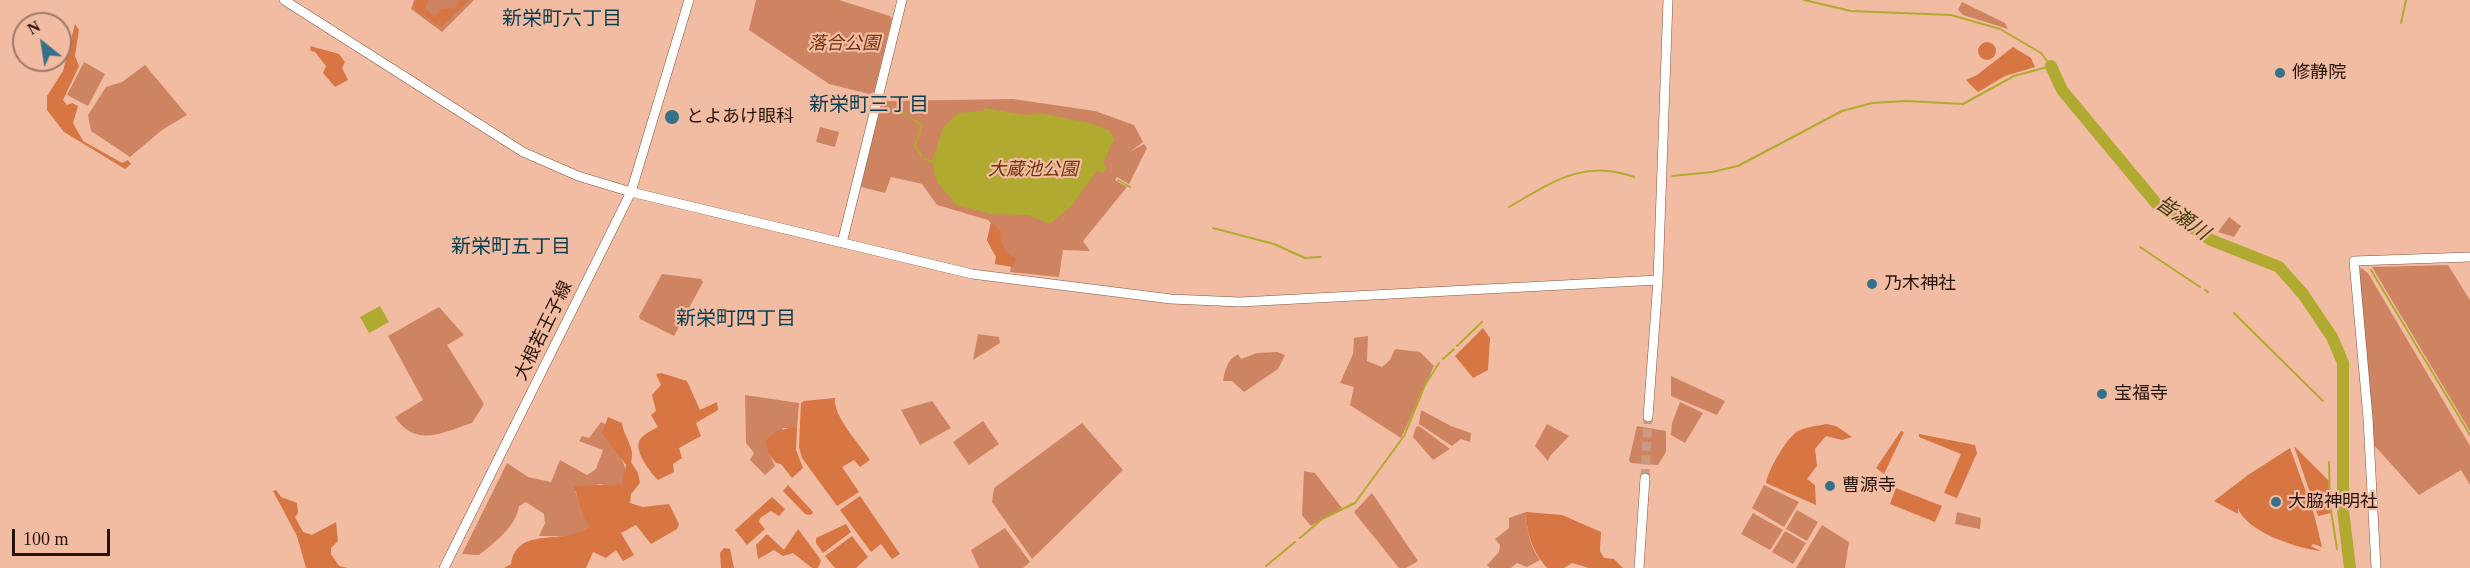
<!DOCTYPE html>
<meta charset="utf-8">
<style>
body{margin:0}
#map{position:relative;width:2470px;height:568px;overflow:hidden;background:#f2bca3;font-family:"Times New Roman",serif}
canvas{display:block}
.north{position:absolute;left:12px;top:12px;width:60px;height:60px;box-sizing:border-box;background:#f2bca3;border:2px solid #a07865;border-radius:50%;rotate:330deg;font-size:16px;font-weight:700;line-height:24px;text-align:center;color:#251309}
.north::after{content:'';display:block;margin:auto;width:21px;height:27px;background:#357188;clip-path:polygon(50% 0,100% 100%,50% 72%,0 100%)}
.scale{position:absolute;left:12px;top:529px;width:98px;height:27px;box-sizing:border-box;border:3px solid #251309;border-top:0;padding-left:8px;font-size:18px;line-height:21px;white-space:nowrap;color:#251309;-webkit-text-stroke:4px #f2bca3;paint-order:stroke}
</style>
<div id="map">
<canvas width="2470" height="568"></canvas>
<div class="north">N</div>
<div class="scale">100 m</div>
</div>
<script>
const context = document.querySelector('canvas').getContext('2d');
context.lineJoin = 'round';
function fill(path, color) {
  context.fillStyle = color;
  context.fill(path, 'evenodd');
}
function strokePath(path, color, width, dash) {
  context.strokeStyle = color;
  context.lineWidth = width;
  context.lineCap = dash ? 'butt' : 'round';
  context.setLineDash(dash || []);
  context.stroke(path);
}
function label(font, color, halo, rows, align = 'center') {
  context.font = font + ' "Times New Roman","Noto Sans JP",serif';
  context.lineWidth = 4.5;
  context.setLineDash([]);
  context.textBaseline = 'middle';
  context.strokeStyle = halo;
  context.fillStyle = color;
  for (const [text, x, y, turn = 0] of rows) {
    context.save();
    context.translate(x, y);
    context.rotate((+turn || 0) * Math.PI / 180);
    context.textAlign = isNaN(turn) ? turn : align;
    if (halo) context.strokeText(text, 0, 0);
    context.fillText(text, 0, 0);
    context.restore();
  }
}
fill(new Path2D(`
 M414,0H474L442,32L411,9Z
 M756,0H839L890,16L892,19L874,92L869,94L829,84L749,30Z
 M1962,2L2005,23L2008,29L1963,15L1958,10Z
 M84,62L105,74L88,106L67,95Z
 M145,65L187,115L162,130L130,157L91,131L88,115L106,87L122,82Z
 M1013,99L1095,111L1134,125L1143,142L1130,152L1144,144L1147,148L1129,184L1117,177L1115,180L1127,187L1083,241L1090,251L1063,250L1059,277L1010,272L1011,266L995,264L996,257L987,240L991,223L988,220L937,205L922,184L891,177L885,193L861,187L880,104L884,101Z
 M820,127L839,132L835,147L816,142Z
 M2229,217L2241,226L2234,237L2218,232Z
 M2448,265L2470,300V431L2372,267Z
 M2361,268L2368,273L2470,446V485L2461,470L2419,495L2374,445L2359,271Z
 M662,274L701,279L703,282L674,336L640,319L639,316Z
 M439,307L464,335L447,345L484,404L472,423C441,433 416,448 395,417L423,400L388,336Z
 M978,334L999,337L1000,343L973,360Z
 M1368,336L1367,361L1382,367L1390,360L1395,349L1420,352L1434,366L1401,438L1350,405L1354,387L1340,383L1353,354L1354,338Z
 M1277,352L1285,355L1278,369L1244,392L1232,381H1223C1225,370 1227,360 1238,354L1241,359L1257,353Z
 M1671,376L1725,401L1717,415L1671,396Z
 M745,395L799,403L797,428H783L770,455L775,466L765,475L750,460L754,453L746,443Z
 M932,401L951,428L920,445L901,410Z
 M1680,402L1703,413L1685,443L1671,435L1672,423Z
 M1421,410L1451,426L1471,433L1470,442L1461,439L1452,446L1419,424Z
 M983,421L999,444L969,465L953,442Z
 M601,422L605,424C604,447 636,461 622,484L617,487L600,484L575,491C577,496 589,522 589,526C574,541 559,535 539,536L545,523L544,514L526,502L519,506C516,527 495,542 479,555L462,554L507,463L528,477L551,482L560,460L587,475L596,469L603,450L579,441L582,436L589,438Z
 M1082,423L1123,470L1032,559L992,502L994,488Z
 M1547,424L1569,436L1550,456L1548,461L1535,446Z
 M1419,426L1450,449L1433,460L1413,437L1416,427Z
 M1637,426L1666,431V452L1658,465L1631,463L1629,460Z
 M1304,471L1315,473L1342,508L1311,526L1302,515Z
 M1764,485L1799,502L1784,527L1752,508Z
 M1372,493L1418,561L1406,568H1399L1354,512Z
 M1797,510L1818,522L1807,541L1786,529Z
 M1526,512C1527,529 1529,546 1540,560L1527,567L1517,563L1511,568H1490L1487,565L1499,552L1500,545L1495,539L1509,528V518Z
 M1957,512L1981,518L1980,529L1955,524Z
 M1753,513L1783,530L1770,550L1741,534Z
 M1822,525L1849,542L1845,568H1796Z
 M1005,528L1030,562L1023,568H979L971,550Z
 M1785,531L1806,543L1793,564L1772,552Z`), '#ce8461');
fill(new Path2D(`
 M415,0H428L425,7L434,17L442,9L455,8L459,0H469L441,27L414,9Z
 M75,24L79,30L75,56L79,66L63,100L67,105L72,103L78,106L73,123L83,141L122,163L128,160L131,164L125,169L64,132L47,110V96L63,71Z
 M1978 51a9 9 0 1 1 18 0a9 9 0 1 1-18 0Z
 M310,46L339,54L345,62L342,68L348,80L335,87L323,73L326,66L315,52L311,51Z
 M2013,47L2031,58L2035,67L2005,76L1978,92L1966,80L1977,75Z
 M988,219L1001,232C1000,245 1004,253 1016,258L1013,267L995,264L996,257L987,240L991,223Z
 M1483,328L1490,338L1488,370L1473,378L1455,356Z
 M661,373L687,381L700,410L717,402L718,410L696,423L701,436L679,448L682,458L673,464L674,472L658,480C651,473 635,453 639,442C640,436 652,430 658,427L651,415L656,411L652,395L661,385L656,374Z
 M835,398C832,415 861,446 870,460L860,467L854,460L842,467L859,492L837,506L802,458L799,447L801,403L804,401Z
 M608,417L622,423C623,436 636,448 631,462L638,473L640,483L631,494L630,503L643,507L669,504L679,524L677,529L651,544L636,525L621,533L634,555L623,561L616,550L606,558L593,552L586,568H504L511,564C518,523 567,548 589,526L583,515L574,486L622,484L626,465L602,433Z
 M1826,424L1836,426L1852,437L1842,440L1826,436L1815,449L1817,466L1807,479L1815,485L1816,505L1766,483C1768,470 1787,437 1798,431C1806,427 1817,426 1826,424Z
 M792,427L797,428L796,450L803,468L792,478L781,464L776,463C770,456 766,449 766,440L775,432Z
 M1901,431L1904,432L1884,474L1876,468Z
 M1919,434L1975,445L1977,453L1957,498L1944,493L1961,454L1919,437Z
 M2294,446L2329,481L2331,513L2318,516Z
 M2290,448L2314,514L2322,547L2313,544L2311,546L2321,551C2298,549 2245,531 2238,508V514L2214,501L2248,475Z
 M788,485L813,512L811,515L805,514L783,491Z
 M1896,488L1942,506L1935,522L1890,504Z
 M276,490L281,497L297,503L298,513L295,517L303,532L312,535L336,522L338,541L331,548V554L339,566L348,568H306L297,536L273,491Z
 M860,496L900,554L892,559L881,544L871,552L840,510Z
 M772,497L785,509L779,516L771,511L760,518L759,522L765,529L747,545L735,530Z
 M1526,512L1562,515L1601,532L1600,551L1604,558L1614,559L1623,568H1589L1572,563L1564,568H1547C1532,550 1527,535 1526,512Z
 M846,524L851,532L823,553L816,543V538Z
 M798,529L818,556L821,561L818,568H812L793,553L783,556L774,550L758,559L756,545L767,534L784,550Z
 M852,536L868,557L856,568H835L825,556Z
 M724,548L730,549L734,568H721L720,553Z`), '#d77543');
fill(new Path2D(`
 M984,108L1025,115L1041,113L1094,124L1110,131L1114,139L1103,163L1107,168L1103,173L1097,171L1072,205L1050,224L1028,215L992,214L956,205L937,182L932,162L943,128L958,113L984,111Z
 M380,306L389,322L369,333L360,317Z`), '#b1aa30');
strokePath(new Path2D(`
 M2401,23L2406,0
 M894,108L908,116
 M911,118L922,125L915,146L922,157
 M925,159L933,162
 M1672,176L1712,172L1738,166L1842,111L1872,103L1906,101L1963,104L2014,76L2051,66L2041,53L2000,29L1951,15L1851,11L1804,0
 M1118,180L1130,187
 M1509,207C1551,183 1584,158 1634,177
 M1213,228L1274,244L1305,258L1321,257
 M2140,247L2200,287
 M2371,270L2470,435
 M2205,290L2208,292
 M2234,313L2323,401
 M1457,346L1482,322
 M1443,359L1454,349
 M2329,462L2330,504L2337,549
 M1300,538L1322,519L1355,503L1404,436L1425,385L1439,363
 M1266,566L1295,542`), '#b1aa30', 2);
strokePath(new Path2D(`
 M2051,66L2062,90L2156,203L2211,240L2279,267L2303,294L2332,337L2343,363V510L2350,568`), '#b1aa30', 12);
strokePath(new Path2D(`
 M1645,478L1648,417`), '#c99a84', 9, [9, 4.5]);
const tertiary = new Path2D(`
 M284,0L523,152L578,176L631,192L972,274L1171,299L1240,302L1658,280L1668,0
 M842,243L902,0
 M1648,417L1658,280
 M444,568L631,192L689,0
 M1639,568L1645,478
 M2376,568L2368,418L2354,261L2470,257`);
strokePath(tertiary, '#83543d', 10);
strokePath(tertiary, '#fff', 9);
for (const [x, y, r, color] of [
 [2280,73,6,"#357188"],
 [672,117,8,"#357188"],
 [1872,284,6,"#357188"],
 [2102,394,6,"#357188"],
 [1830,486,6,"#357188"],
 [2276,502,6,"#357188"]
]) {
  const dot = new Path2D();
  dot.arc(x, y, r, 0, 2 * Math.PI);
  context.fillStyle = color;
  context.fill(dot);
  strokePath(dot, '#f2bca3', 2);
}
label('italic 18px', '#72320e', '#f2bca3', [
 ["落合公園",844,44],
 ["大蔵池公園",1033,170]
]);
label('18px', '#251309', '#f2bca3', [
 ["修静院",2292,73],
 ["とよあけ眼科",686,117],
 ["乃木神社",1884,284],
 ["宝福寺",2114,394],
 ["曹源寺",1842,486],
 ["大脇神明社",2288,502]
], 'left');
label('18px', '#251309', '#f2bca3', [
 ["大根若王子線",544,331,-64]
]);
label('20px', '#083d4f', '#f2bca3', [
 ["新栄町六丁目",562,20],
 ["新栄町三丁目",869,106],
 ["新栄町五丁目",511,248],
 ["新栄町四丁目",736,320]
]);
label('italic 20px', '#3f3c0a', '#f2bca3', [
 ["皆瀬川",2182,219,35]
]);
</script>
